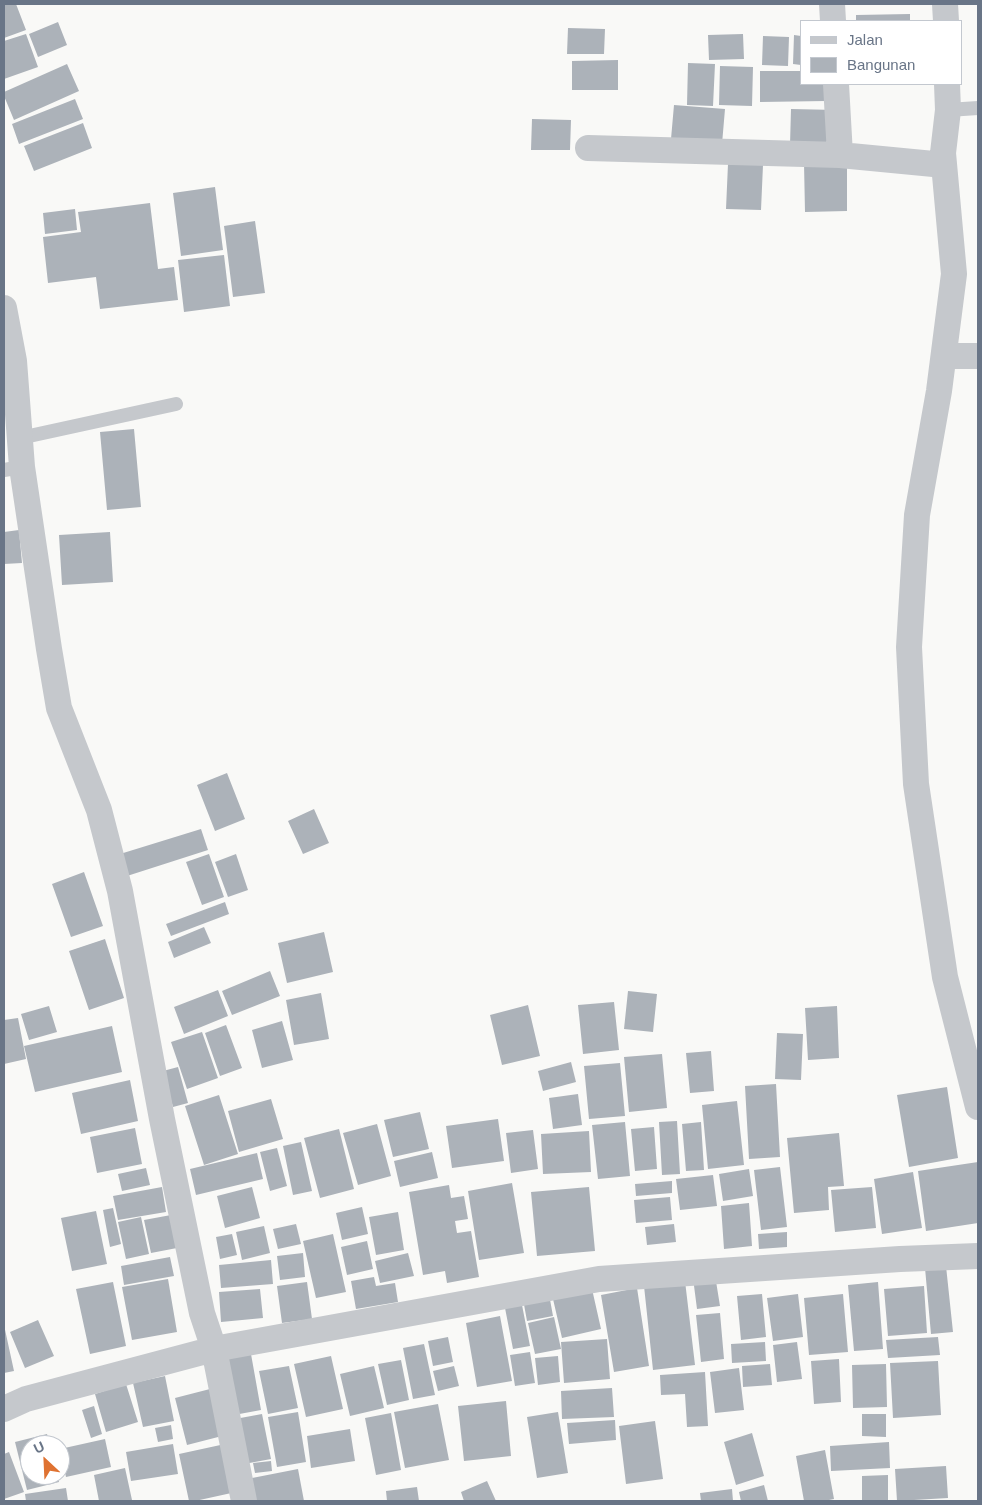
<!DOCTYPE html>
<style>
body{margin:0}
#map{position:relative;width:982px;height:1505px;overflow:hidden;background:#f9f9f7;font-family:Helvetica,sans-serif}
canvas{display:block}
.frame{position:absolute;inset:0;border:5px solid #697587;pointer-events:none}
.legend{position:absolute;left:800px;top:20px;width:162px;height:65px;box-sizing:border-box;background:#fff;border:1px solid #c3c8cf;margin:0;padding:6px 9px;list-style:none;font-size:15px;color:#697587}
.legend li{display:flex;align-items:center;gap:10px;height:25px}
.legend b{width:25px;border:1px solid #c3c8cf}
.north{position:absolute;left:20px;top:1435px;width:50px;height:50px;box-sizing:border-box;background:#fff;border:1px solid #c3c8cf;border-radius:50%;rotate:335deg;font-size:14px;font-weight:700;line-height:20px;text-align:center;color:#697587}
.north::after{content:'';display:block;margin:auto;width:18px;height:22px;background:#df7231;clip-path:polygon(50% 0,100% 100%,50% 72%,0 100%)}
</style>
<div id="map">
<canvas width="982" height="1505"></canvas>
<div class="frame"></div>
<ul class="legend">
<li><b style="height:6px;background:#c5c8cc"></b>Jalan</li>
<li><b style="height:14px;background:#acb2b9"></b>Bangunan</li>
</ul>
<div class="north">U</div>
</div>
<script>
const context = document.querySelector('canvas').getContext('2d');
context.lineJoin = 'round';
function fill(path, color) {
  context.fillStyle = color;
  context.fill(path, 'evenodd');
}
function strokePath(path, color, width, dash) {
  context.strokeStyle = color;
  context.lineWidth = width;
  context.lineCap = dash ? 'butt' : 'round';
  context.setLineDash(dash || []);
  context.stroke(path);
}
fill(new Path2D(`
 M4,4H16L26,30L4,38Z
 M910,14V21H856V15Z
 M58,22L67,45L38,57L29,34Z
 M568,28L605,29L604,54H567Z
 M26,34L38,67L4,79V41Z
 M743,34L744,59L709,60L708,35Z
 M794,35L801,36V65L793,64Z
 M763,36L789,37L788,66L762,65Z
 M618,60V90H572V61Z
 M688,63L715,64L713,106L687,105Z
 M67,64L79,91L14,120L4,96V92Z
 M720,66L753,67L752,106L719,105Z
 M760,71H801V84H826V101L760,102Z
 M75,99L83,119L19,144L12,124Z
 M674,105L725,109L722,144L671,139Z
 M791,109L837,110V145H790Z
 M532,119L571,120L570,150H531Z
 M83,123L92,148L34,171L24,146Z
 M847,162V211L805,212L804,163Z
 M728,164L763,165L761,210L726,209Z
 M215,187L223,250L181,256L173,193Z
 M150,203L158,269L174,267L178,300L100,309L96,277L48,283L43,237L81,232L78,212Z
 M75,209L77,230L45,234L43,213Z
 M255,221L265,293L233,297L224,226Z
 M224,255L230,306L184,312L178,260Z
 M134,429L141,507L107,510L100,432Z
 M19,530L22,563L4,564V532Z
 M110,532L113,582L62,585L59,535Z
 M227,773L245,819L215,831L197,785Z
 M314,809L329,843L303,854L288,821Z
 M201,829L208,850L127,876L120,854Z
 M209,854L224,897L202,905L186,862Z
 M236,854L248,890L228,897L215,862Z
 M84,872L103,926L71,937L52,884Z
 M225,902L229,914L171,936L166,924Z
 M204,927L211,943L174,958L168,942Z
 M324,932L333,972L287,983L278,943Z
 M105,939L124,998L89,1010L69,951Z
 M270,971L280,996L232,1015L222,991Z
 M218,990L228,1016L184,1034L174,1007Z
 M628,991L657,994L653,1032L624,1029Z
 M321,993L329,1039L294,1045L286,1000Z
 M614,1002L619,1050L583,1054L578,1005Z
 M528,1005L540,1056L502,1065L490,1015Z
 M49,1006L57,1032L29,1040L21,1014Z
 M837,1006L839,1058L808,1060L805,1008Z
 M18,1018L26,1059L4,1064V1020Z
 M282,1021L293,1060L262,1068L252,1030Z
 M226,1025L242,1068L220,1076L205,1033Z
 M112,1026L122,1072L35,1092L24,1046Z
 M202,1032L218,1078L187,1089L171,1042Z
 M777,1033L803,1034L801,1080L775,1079Z
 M711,1051L714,1091L690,1093L686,1053Z
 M662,1054L667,1108L629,1112L624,1057Z
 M571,1062L576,1082L543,1091L538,1071Z
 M620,1063L625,1116L589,1119L584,1066Z
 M178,1067L188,1103L173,1107L163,1071Z
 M130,1080L138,1121L81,1134L72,1093Z
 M776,1084L780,1157L749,1159L745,1086Z
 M947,1087L958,1158L909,1167L897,1095Z
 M578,1094L582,1125L553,1129L549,1098Z
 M219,1095L238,1154L204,1165L185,1106Z
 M271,1099L283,1139L239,1152L228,1111Z
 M737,1101L744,1165L708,1169L702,1105Z
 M420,1112L429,1149L393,1157L384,1120Z
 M498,1119L504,1161L452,1168L446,1126Z
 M677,1121L680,1174L662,1175L659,1122Z
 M625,1122L630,1176L598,1179L592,1125Z
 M701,1122L704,1170L686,1171L682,1124Z
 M377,1124L391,1176L358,1185L343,1133Z
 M654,1127L657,1169L635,1171L631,1129Z
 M135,1128L142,1164L97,1173L90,1137Z
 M339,1129L354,1189L320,1198L304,1138Z
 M533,1130L538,1169L511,1173L506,1133Z
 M589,1131L591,1172L543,1174L541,1134Z
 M839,1133L844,1186L828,1187L829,1210L794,1213L787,1138Z
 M301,1142L312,1191L293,1195L283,1146Z
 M277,1148L287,1186L270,1191L260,1152Z
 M432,1152L438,1178L400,1187L394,1161Z
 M257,1153L263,1179L196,1195L190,1169Z
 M978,1162V1223L926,1231L918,1171Z
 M780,1167L787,1227L761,1230L754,1170Z
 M146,1168L150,1185L122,1191L118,1174Z
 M749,1169L753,1196L723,1201L719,1174Z
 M913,1172L922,1228L882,1234L874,1179Z
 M713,1175L717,1206L680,1210L676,1179Z
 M672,1181V1193L636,1196L635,1184Z
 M512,1183L524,1253L479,1260L468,1191Z
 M449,1185L451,1198L464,1196L468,1219L455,1221L457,1233L471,1231L479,1277L447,1283L445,1271L423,1275L409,1192Z
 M162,1187L166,1212L118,1220L113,1196Z
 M252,1187L260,1218L225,1228L217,1196Z
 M589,1187L595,1251L537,1256L531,1192Z
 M872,1187L876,1228L835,1232L831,1190Z
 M670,1197L672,1220L636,1223L634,1200Z
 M749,1203L752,1246L724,1249L721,1206Z
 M362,1207L368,1234L342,1240L336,1213Z
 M113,1208L121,1244L110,1247L103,1210Z
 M96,1211L107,1264L72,1271L61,1218Z
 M398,1212L404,1250L376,1255L369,1217Z
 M171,1215L177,1248L151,1253L144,1220Z
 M141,1217L149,1254L126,1259L118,1222Z
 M296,1224L301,1244L278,1249L273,1229Z
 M674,1224L676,1242L647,1245L645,1227Z
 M264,1226L270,1253L242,1260L236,1232Z
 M787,1232V1247L759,1249L758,1234Z
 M232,1234L237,1255L220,1259L216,1237Z
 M333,1234L346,1292L316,1298L303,1241Z
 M367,1241L373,1269L347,1275L341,1247Z
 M303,1253L305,1277L280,1280L277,1256Z
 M408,1253L414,1276L380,1283L375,1261Z
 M170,1257L174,1276L124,1285L121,1266Z
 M271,1260L273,1284L221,1288L219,1265Z
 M946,1266L953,1332L931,1334L925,1268Z
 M715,1275L720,1306L697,1309L693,1278Z
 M374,1277L376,1286L395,1283L398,1302L356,1309L351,1281Z
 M168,1279L177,1332L132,1340L122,1287Z
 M685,1281L695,1365L653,1370L644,1286Z
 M113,1282L126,1346L90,1354L76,1289Z
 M307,1282L312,1319L282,1323L277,1286Z
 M878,1282L883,1349L854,1351L848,1285Z
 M924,1286L927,1333L888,1336L884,1289Z
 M637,1288L649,1366L614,1372L601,1295Z
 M260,1289L263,1318L221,1322L219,1292Z
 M592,1289L601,1329L562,1338L553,1299Z
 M549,1294L553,1316L527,1321L523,1299Z
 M762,1294L766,1337L741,1340L737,1296Z
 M798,1294L803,1337L773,1341L767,1298Z
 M843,1294L848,1352L809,1355L804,1298Z
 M522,1305L530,1346L513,1349L505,1308Z
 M720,1313L724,1359L701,1362L696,1315Z
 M500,1316L512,1381L477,1387L466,1323Z
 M554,1317L561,1349L535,1354L528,1323Z
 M38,1320L54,1356L25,1368L10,1332Z
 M4,1325L14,1371L4,1373Z
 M448,1337L453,1362L433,1366L428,1341Z
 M938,1337L940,1355L888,1358L886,1340Z
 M607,1339L610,1379L564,1383L561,1342Z
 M765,1342L766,1361L732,1363L731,1344Z
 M797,1342L802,1379L777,1382L773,1345Z
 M424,1344L435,1395L413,1399L403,1348Z
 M530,1352L535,1383L515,1386L510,1355Z
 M251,1354L261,1410L234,1415L224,1359Z
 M331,1356L343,1409L306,1417L294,1364Z
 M558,1356L560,1382L538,1385L535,1358Z
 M839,1359L841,1402L814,1404L811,1361Z
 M401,1360L409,1400L387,1405L378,1364Z
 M938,1361L941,1415L893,1418L890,1363Z
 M770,1364L772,1385L743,1387L742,1366Z
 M886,1364L887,1407L853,1408L852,1365Z
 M289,1366L298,1408L268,1414L259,1371Z
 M374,1366L384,1408L350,1416L340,1374Z
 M454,1366L459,1386L438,1391L433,1371Z
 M739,1368L744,1410L715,1413L710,1372Z
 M705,1372L708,1426L687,1427L685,1394L661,1395L660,1375Z
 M165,1376L174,1421L143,1427L133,1383Z
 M126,1384L138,1422L106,1432L95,1394Z
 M612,1388L614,1417L562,1419L561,1391Z
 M210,1389L222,1436L187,1445L175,1398Z
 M506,1401L511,1456L464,1461L458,1406Z
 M438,1404L449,1460L405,1468L394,1412Z
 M94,1406L102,1434L91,1438L82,1410Z
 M298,1412L306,1462L277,1467L268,1417Z
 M558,1412L568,1473L537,1478L527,1417Z
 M391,1413L401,1470L376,1475L365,1418Z
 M262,1414L271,1459L244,1464L235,1419Z
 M862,1414H886V1437L862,1436Z
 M615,1420L616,1440L569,1444L567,1423Z
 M655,1421L663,1479L626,1484L619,1426Z
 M171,1425L173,1439L158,1442L155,1428Z
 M350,1429L355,1461L311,1468L307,1436Z
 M752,1433L764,1476L736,1485L724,1442Z
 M47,1434L50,1445H30V1475H57L59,1482L27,1490L15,1442Z
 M105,1439L111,1467L66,1477L60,1449Z
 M889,1442L890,1468L831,1471L830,1446Z
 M173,1444L178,1474L131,1481L126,1452Z
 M225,1444L236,1492L195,1501H189L179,1454Z
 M825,1450L834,1499L824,1501H804L796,1456Z
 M9,1452L24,1492L4,1499V1454Z
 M271,1461L272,1471L255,1473L253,1463Z
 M946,1466L948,1498L897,1501L895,1469Z
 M125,1468L132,1500L99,1501L94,1475Z
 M298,1469L304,1501H251L247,1479Z
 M888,1475V1501H862V1476Z
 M487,1481L496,1501H464L461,1492Z
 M764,1485L768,1501H741L739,1492Z
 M417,1487L419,1501H387L386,1491Z
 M66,1488L68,1501H26L25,1494Z
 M732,1489L733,1501H701L700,1493Z`), '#acb2b9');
strokePath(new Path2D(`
 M948,110L978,108
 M20,438L176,404
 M4,470L22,467`), '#c5c8cc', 14);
strokePath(new Path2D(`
 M832,4L833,21
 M945,4L946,21
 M836,84L840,155
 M947,84L948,110L943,153L954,274L939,391L917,515L909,647L916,784L945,977L978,1107
 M588,148L840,155L944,165
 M4,308L14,361L22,467L49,649L59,708L99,810L120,891L162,1119L202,1313L214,1349L244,1501
 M944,356H978
 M4,1409L26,1399L214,1349L599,1279L900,1259L978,1256`), '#c5c8cc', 26);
</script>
